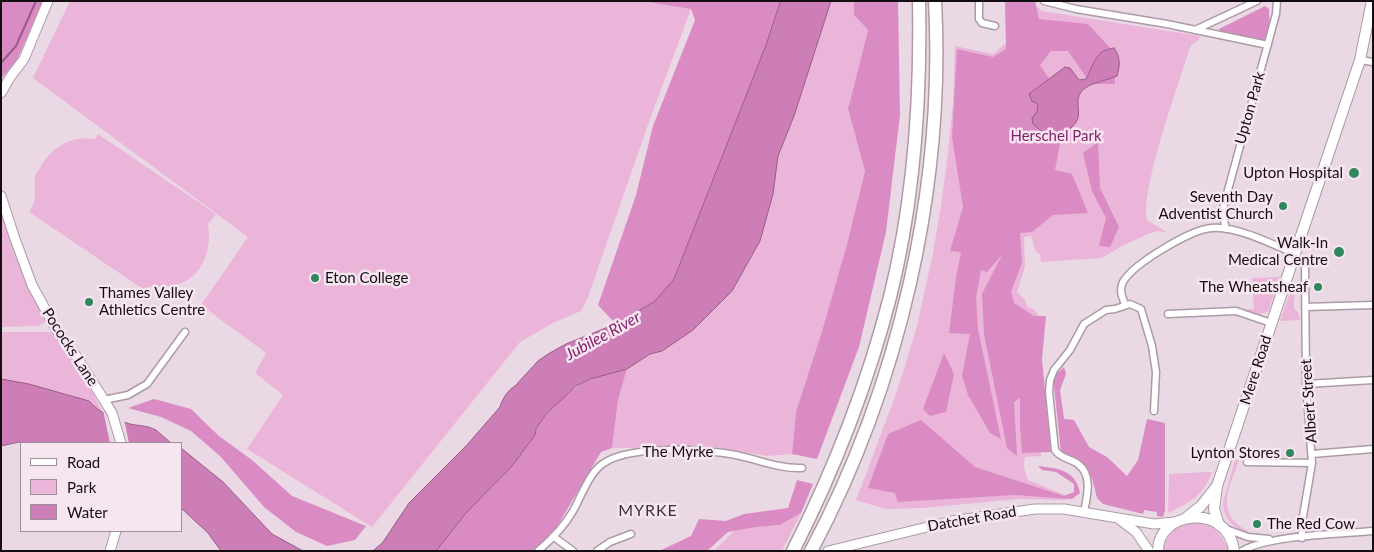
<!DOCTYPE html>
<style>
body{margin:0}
#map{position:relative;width:1374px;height:552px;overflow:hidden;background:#ead9e4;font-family:Lato,sans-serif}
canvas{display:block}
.frame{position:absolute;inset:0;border:2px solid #140e12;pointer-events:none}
.legend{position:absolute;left:20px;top:442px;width:162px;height:90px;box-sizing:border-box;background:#f7e6f1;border:1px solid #9c9098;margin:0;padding:6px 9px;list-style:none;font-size:15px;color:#140e12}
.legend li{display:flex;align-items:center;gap:10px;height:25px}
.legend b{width:25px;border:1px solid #9c9098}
</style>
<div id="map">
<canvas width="1374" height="552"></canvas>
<div class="frame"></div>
<ul class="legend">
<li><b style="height:6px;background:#fff"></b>Road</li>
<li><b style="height:14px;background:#eab5d9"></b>Park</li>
<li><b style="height:14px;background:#ce7eb6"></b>Water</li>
</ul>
</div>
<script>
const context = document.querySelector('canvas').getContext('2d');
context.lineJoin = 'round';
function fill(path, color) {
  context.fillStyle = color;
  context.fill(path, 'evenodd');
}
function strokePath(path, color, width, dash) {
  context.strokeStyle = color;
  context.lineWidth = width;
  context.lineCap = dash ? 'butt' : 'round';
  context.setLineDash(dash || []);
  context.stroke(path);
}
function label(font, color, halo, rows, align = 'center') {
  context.font = font + ' Lato,sans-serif';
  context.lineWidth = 5;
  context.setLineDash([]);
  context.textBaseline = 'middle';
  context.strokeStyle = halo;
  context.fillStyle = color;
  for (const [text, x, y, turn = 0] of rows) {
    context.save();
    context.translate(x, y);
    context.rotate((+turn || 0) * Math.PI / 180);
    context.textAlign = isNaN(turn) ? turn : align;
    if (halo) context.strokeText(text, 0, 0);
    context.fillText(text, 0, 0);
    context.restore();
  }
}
fill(new Path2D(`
 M70,1H641L691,9L650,119L588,297L581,311L553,323L520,342L372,527L247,449L283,395L255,373L266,353L201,305L248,237L33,78Z
 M831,1H854V15L868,30L848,109L865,171L847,244L822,331L796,412L792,454L768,456L714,447L612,448L618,400L627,369L650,354L662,351L693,330L732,291L755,251L760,241L773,194L778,156L794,116Z
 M1015,1L1036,6L1042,11L1200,36L1199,40L1191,45L1186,60C1176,91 1140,193 1147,220L1168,233L1158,231L1150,233L1122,246L1102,258L1041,262L1040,254L1036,252L1031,236L1024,237L1025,267L1017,292L1025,300L1028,308H1032L1038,314L1036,375L1041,456L1025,457C1023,465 1025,473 1028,480L1070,497L1065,500L1018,499L923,508L886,509L855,500L857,498L893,402L905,366L917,326L933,253L942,199L948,152L953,103L955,46L993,54L1012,38Z
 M98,134L216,214L208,224C212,245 205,272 184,282C173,287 161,287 149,287L146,291L29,212C39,197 33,194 35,178C35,174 38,171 40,168C51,148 71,135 95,139Z
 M1,210L36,298L47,321L38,326L1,327Z
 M1280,277L1268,312L1259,314L1258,317L1238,310L1254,309L1252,278Z
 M1292,288L1294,289V308L1299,314L1300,320L1280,321Z
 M1,332H55L84,375L102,412L95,408L88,401L29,384L1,379Z
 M1235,460H1239C1233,479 1218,504 1234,521C1238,525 1241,528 1247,530L1249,534C1233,528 1223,519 1223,502Z
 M1208,472H1212C1203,496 1191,502 1168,513L1169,474Z
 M801,513L782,551H714L734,531L756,527L780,525Z
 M1194,522C1214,525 1222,532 1228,551H1163C1167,533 1177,526 1194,522Z`), '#eab5d9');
fill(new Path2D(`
 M1,1H43L17,60L1,79Z
 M641,1H781L766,45L674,279L655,301L618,323L611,319L598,305L636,195L653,126L695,20L691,9Z
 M854,1H898L900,115L886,232L859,347L817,459L792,454L796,412L822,331L847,244L865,171L848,109L868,30L854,15Z
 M1005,1H1035L1039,19L1088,24L1113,51L1115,84H1091L1068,51H1051L1040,65L1068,107L1047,122L1060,143L1055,170L1072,174L1088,213L1053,215L1032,232L1020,233L1022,263L1011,291L1014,303L1034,316H1046L1042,359L1051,452L1022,453L1020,427V398L1014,402L1017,456L1007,448L984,334L982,294L1002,255L987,272L981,270L976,298L978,329L1001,439L990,433L968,395L962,375L970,334L949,333L956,278L961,252L950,251L963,207L952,137L957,49L993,57L1006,49Z
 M1265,6L1269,9L1270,40L1266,41L1220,31L1219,29Z
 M1098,142L1100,188L1119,227L1110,247L1099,246L1106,218L1092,191L1083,153Z
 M944,353L954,374L946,412L930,416L923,409Z
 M1064,367L1066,374L1060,390L1064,419L1074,420L1089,447L1107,457L1127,476L1138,460L1147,419L1165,423V510L1163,517L1157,516V512L1144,510L1143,514L1103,504L1097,498L1092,478L1082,464L1061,452L1053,377Z
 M627,369L618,400L612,448L601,452L555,530L533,551H436L466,513L512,466L535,435C538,416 572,387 589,380C601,374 615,372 627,369Z
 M154,399L191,409L219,436L252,460L292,496L366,526L355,540L327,546L296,532L264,507L220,456L191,431L161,417L128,408Z
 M921,420L975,467L1064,496L1074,492V484L1056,472L1042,470L1038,466C1059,469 1075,469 1080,493L1072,499L1015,495L898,502L895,493L868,488L888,434Z
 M797,480L813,484L801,513L780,525L756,527L728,532L707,551H659L691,536L699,519L726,521L744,514L788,508Z`), '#db8bc3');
const water = new Path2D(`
 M781,1H831L794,116L778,156L773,194L760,241L732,291L693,330L662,351L650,354L627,369L590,379L576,386L546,414L536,429L535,435L512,466L466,513L436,551H373L383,542L409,503L466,446L500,407C502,399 508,390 515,386L538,361L548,354L566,344L618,323L655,301L674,279L766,45Z
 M1114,48C1121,57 1120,66 1117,76C1106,81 1089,82 1081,92C1075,101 1080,109 1078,118C1074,131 1057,136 1045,133C1041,132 1037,127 1033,124L1032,118L1037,112L1038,104L1032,101L1029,94L1065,67L1070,68L1079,80L1086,79C1095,63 1094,51 1114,48Z
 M1,379L29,384L89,401C98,412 116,420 130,424C139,426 146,425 156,430C161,434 166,439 171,443H30L19,442L1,446Z
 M181,448L223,482L272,534L303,551H221L208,533L181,508Z`);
fill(water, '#ce7eb6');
strokePath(water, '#965c85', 1);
fill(new Path2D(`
 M103,410L124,419L129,443H110Z`), '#ead9e4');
strokePath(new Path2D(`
 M1,63L16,46L36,1`), '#965c85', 2);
const minor = new Path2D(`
 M979,1V19L982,23L995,26
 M1044,1L1076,9L1167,24L1268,45
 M1195,30L1257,1
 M1360,60L1373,62
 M1226,229L1222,212L1276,14L1277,1
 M1125,304C1122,297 1119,290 1123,282C1133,264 1190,230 1211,228C1234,225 1273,244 1295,254
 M1305,307L1373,305
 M1168,314L1236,311L1271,323
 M1306,384L1373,380
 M104,400L128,395L147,384L185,332
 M1312,454L1373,449
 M1247,462L1312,463
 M1084,512C1087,497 1093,475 1078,464C1070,458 1061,459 1055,450L1049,392L1050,380L1054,370L1070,350L1084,324L1106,310L1115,309L1130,304L1141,309L1152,346L1156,372L1154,411
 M1226,529L1248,537L1269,539
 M554,537L573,551
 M1302,538V522L1312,463L1306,384L1305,264
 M538,551C552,539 564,527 573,511C581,497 590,471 604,463C629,446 694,449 724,453C751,456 775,469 802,468
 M597,551L610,542L631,534
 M1242,551C1268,535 1340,534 1373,531`);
const secondary = new Path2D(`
 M1,93L11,76L24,59L48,1
 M1,196L14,236L32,285L56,329L76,356L104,400L112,413L121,443
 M1120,520L1136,532L1149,551
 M110,551L116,531
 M828,551L952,521L1035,509H1064L1154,524L1175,522`);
const primary = new Path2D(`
 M1186,518L1201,506L1216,487
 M1219,525L1214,509L1217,486L1360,60L1372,1
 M1158,551C1157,511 1228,502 1234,551`);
const motorway = new Path2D(`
 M793,551C834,470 867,386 890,297C914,201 921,100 919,1
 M811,551C899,386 945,187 935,1`);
strokePath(minor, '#ac9ba6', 9);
strokePath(secondary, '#ac9ba6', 11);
strokePath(primary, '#ac9ba6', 12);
strokePath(motorway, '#ac9ba6', 15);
strokePath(minor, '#fff', 6);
strokePath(secondary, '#fff', 9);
strokePath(primary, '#fff', 10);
strokePath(motorway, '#fff', 12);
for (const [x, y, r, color] of [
 [1354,173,6,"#2f885d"],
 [1283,206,5,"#2f885d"],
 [1339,252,6,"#2f885d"],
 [315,278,5,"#2f885d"],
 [1318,287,5,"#2f885d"],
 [89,302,5,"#2f885d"],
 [1290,453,5,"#2f885d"],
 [1257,524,5,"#2f885d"]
]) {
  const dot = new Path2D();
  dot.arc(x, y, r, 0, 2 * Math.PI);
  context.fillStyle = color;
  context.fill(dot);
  strokePath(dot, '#f7e6f1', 2);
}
label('15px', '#140e12', '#f7e6f1', [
 ["Upton Park",1250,108,-74],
 ["Pococks Lane",70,347,57],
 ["Mere Road",1256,370,-72],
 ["Albert Street",1309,401,-94],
 ["The Myrke",678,452],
 ["Datchet Road",972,519,-10]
]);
label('15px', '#81236b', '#f7e6f1', [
 ["Herschel Park",1056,136]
]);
label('15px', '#140e12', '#f7e6f1', [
 ["Upton Hospital",1343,173],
 ["Seventh Day",1273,197],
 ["Adventist Church",1273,214],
 ["Walk-In",1328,243],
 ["Medical Centre",1328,260],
 ["Eton College",325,278,"left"],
 ["The Wheatsheaf",1308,287],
 ["Thames Valley",99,293,"left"],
 ["Athletics Centre",99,310,"left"],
 ["Lynton Stores",1280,453],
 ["The Red Cow",1267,524,"left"]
], 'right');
label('italic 16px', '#83256d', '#f7e6f1', [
 ["Jubilee River",603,336,-29]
]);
context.letterSpacing = '1px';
label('16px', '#3e313a', '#f7e6f1', [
 ["MYRKE",648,511]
]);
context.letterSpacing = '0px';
</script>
